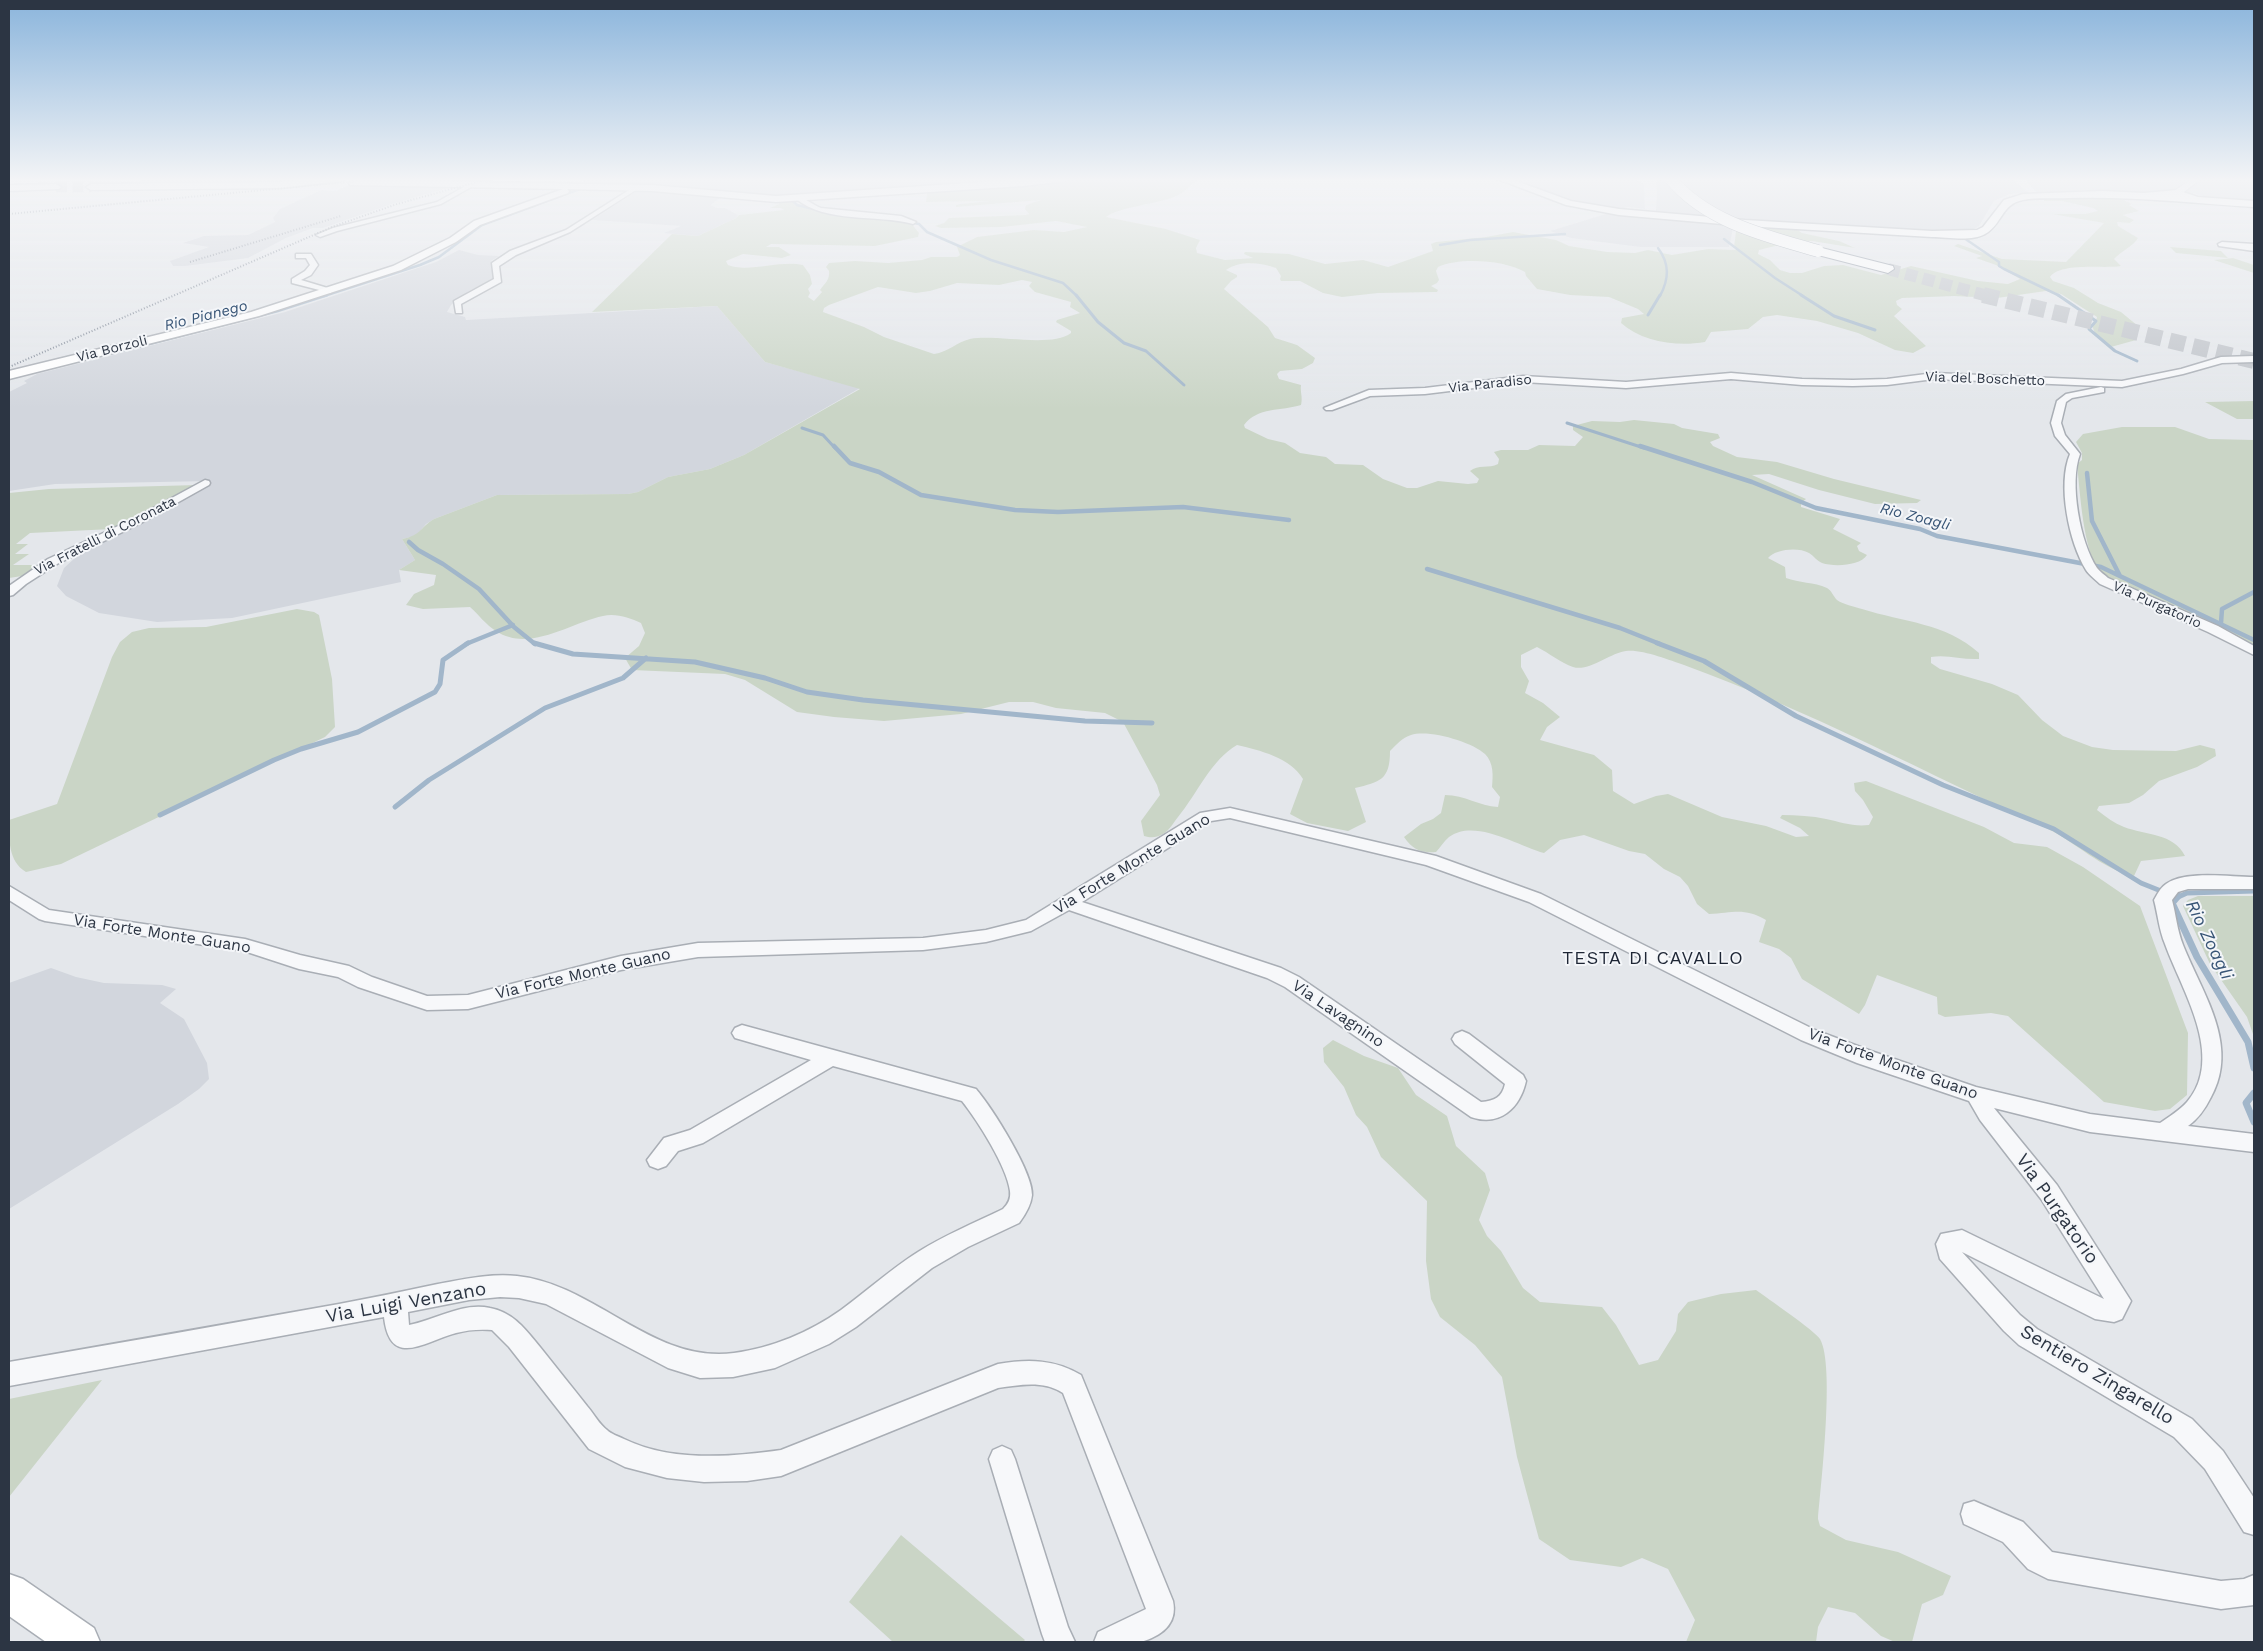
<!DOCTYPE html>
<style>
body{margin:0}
#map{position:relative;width:2263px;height:1651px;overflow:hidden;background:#e4e7eb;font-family:"Work Sans",sans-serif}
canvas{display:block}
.frame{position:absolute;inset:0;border:10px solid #2c3543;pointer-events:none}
</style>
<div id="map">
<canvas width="2263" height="1651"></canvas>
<div class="frame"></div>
</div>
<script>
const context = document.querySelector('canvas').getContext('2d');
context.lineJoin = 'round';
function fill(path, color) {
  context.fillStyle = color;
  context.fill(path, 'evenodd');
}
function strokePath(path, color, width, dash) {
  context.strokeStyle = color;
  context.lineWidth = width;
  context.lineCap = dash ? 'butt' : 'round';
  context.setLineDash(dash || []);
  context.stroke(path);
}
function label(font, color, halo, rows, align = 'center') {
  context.font = font + ' "Work Sans",sans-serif';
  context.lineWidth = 4;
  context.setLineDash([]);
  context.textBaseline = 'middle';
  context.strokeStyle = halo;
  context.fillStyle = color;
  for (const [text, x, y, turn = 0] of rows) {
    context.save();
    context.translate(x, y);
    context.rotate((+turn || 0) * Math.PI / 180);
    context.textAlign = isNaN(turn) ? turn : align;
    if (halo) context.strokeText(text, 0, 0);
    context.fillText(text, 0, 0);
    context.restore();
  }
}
fill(new Path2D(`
 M156,178H308L292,183L119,185Z
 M558,178H1052L772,197L659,186L584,184L585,182L581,180Z
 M1510,178H1636L1637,181L1644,184L1645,209L1627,207L1620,210L1581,203Z
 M1657,178H2011L2029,193L2010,194L1994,201L1979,226L1972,230L1938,233L1659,214L1656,211Z
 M2024,178H2254V203L2211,199L2197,194L2165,190L2142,193H2037Z
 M416,184L448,188L392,204L323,228H313L286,238L248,258L185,266H173L170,261L209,247L183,243L204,236L248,235L275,222L273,218L280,209L321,190L336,191L346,186Z
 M640,189L721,197L711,205L717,208H725L738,215L736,218L698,236L664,233L681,226L592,220Z
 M1609,213L1734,224L1729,247H1640L1571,238L1550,231Z
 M459,250L478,255L499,256L491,261L493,279L469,291L451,305L447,312L465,317L466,320L717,306L765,362L860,388L744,455L710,469L668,477L638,492L628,494L497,495L434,519L426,524L416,536L402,539L415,560L399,570L401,582L232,618L157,622L99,613L66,596L57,586L64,568L76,557L210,481L55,484L9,491V392L27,383L24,381L37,374L285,312L436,262Z
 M51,968L76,977L104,983L162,985L176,989L160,1003L184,1019L207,1063L209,1079L199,1089L178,1104L9,1209V983Z`), '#d2d6dd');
fill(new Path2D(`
 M1078,178H1199C1191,185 1185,193 1174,197C1157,204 1119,207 1106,217L1166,229L1200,240L1196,248L1197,253L1225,260L1253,258L1244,254L1245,252L1289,254L1325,264L1363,260L1388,267L1433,251L1431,244L1436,242L1486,237L1513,232L1556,240L1569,246L1607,252L1635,253L1648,250L1672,255L1708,249L1736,250L1734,247L1737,224L1793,227L1802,233L1839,241L1855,248L1812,241L1788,243L1759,250L1758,254L1770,260L1780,270L1790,273H1802L1824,266L1843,265L1881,275L1911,266L1978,281L2008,284L2020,279L1996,265L1976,258L1982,256L1954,246L1958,244L2002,259L2066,262L2104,223L2052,214H2085L2098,211L2093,208L2062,201H2044V198L2118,197L2132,204L2129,205L2139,211L2123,215L2134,220L2130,223L2117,222L2118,226L2138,238C2134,246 2121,251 2114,259L2121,266C2105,269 2061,262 2050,277L2053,281L2074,288L2098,303L2121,312L2138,326L2136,340L2111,347L2095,334L2092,325L2096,321L2097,317L2061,294L2046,291L1997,298L1954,296L1902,298L1896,301L1897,305L1902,309L1894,316L1926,346L1913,353L1895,350L1858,333L1817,321L1777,315L1763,317L1748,329L1711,332L1705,342C1677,347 1642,342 1621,323L1622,318L1644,314L1638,309L1609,297L1570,295L1537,289L1526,276L1525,272C1504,260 1460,257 1438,267L1436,271L1439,280L1437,283L1431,286L1438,290L1437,292L1378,293L1342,297L1323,293L1300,281H1281L1280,279L1281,276L1276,268C1260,263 1241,260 1226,270L1237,275V277L1231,281L1224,289L1268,327L1275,338L1297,345L1315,358L1313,363L1302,369L1280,371L1277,374L1279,379L1301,385C1300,392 1303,397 1301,405C1282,411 1257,407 1244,425L1245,428L1268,439L1285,443L1300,453L1326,457L1335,464L1363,465L1383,479L1407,488H1417L1438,481L1468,484L1477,483L1479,479L1470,471C1478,464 1489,469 1498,464L1499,459L1494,452L1501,450H1528L1539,445L1575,446L1583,437L1573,430V426L1592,421L1620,422L1634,420L1674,424L1682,428L1718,434L1720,438L1710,442L1713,446L1737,457L1777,462L1834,479L1921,500L1917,503L1875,504L1819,490L1769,474L1752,475L1806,499L1801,503V507L1840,519L1833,529L1861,543L1857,546L1859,551L1867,555C1860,566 1834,567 1822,563C1817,561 1814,556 1809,553C1798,547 1776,549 1768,558L1785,567L1786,578C1799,583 1814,582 1827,588C1832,591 1833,596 1837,600C1842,604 1855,607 1862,609C1903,622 1946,623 1979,653V659C1962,660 1947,654 1931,657V663L1940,669L1992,684L2018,695L2042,720L2063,736L2092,747L2113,750L2176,751L2200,745L2215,749L2216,756L2197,767L2159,781L2143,795L2129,803L2099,806L2097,810C2106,817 2114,823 2124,827C2145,835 2174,833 2185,856L2141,861L2134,876C2101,869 2076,842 2046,828C1926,773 1808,710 1684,665C1669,660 1642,649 1626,651C1610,653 1589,672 1573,667C1561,663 1549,653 1537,647L1521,655V667L1529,681L1525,693L1543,703L1560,717L1547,727L1540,740L1594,755L1612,770L1613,791L1634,804L1656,796L1668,794L1722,817L1766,826L1796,837L1809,836L1800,828L1780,818L1782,815C1797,815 1812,816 1826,819C1841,822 1853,827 1869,825L1873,817L1863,800L1855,791L1854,783L1866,781L1984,827L2014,843L2047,847L2083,867L2140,906L2188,1033L2187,1095L2170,1109L2155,1111L2104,1102L2008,1016L1991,1013L1945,1017L1938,1014L1937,997L1877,975L1865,1005L1859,1014L1802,979L1791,958L1779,949L1759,942L1766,920C1744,907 1733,913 1709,914L1697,904L1688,886L1680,877L1664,869L1645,854L1629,851L1584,835L1560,840L1544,853C1518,846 1475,818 1449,837C1444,841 1440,848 1436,852C1421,853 1413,850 1404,837L1421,824L1433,819L1441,813L1445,795C1465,795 1479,806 1498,807L1500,797L1492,787C1493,776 1494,763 1485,754C1472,742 1429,729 1411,735C1402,738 1397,744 1390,751C1390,780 1380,782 1355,788L1366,822L1348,831L1307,823L1290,814L1303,779C1291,758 1259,750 1237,745C1211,760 1197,794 1178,817C1174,822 1169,831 1163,834C1156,838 1151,838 1144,836L1141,821L1160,795L1157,785L1123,722L1105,713L1056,708L1033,702H1009L961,714L884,721L834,717L797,712L745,680L725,674L632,670L625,658L639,646L645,633L641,623C630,618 616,613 603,616C570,623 529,653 496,631C486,625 478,614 470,607L423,609L406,605L414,594L434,585L436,575L399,570L415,560L402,539C422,535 418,529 434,519L497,495L628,494L638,492L668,477L710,469L744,455L860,389L765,362L717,306L592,312L672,234L698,236L736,218L739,215L784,210L781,208H770L779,204L780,201L792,200C808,216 877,218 902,221L911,223L919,233L918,237L875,246L771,244L766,247H779L791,255L782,258L743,254L726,261L728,265C748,273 779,260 803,265L810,275L812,284L808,289L810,293L808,297L814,301L822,292L820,290C825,283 830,280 829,271L826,267L829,263L855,261L888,263L922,260L931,257H957L960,255L957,247L977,237L1034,230L1064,232L1087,227L1056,221L1002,227L941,228L935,226L944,223L949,218L1025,215L1029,214L1025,209L1026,205L1041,200L956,207V205L960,204L990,201L926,202L927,193ZM1022,280L1032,282L1029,286L1035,292L1071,302L1070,307L1080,313L1057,320L1056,322L1071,331V333C1051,348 996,334 970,339C957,342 948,352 934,354L884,337L864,327L823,312L824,308L829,305L878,287L916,293L930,291L957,283L999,285Z
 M2170,247L2221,251L2228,258L2176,253Z
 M2233,258L2254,265V273L2214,260Z
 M2254,401V419H2237L2205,402Z
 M2122,427H2175L2209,439L2254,440V645L2115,583C2110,579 2103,576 2099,571C2083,550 2080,491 2077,464L2082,460V453L2076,442L2083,434Z
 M198,485L136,519L112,529L30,533L16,544H28L15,554H29L13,565H43L22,576L9,578V493L49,489Z
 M297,609L314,612L319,615L332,679L335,727L325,737L61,864L26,872C8,861 9,839 9,820L57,804L112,657L120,642L132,632L149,628L206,627Z
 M2198,896H2254V1037L2247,1017L2210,964L2183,906L2188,900Z
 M1333,1040L1364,1056L1398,1068L1416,1095L1447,1116L1456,1146L1485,1173L1490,1190L1479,1220L1487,1236L1501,1251L1523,1288L1540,1302L1602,1307L1616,1325L1639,1365L1658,1360L1676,1331L1678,1314L1688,1302L1721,1294L1756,1290C1767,1298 1815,1331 1820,1339C1835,1365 1821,1484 1818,1519L1820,1526L1846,1540L1898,1552L1951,1576L1943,1595L1922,1604L1912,1642H1895L1881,1636L1855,1613L1828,1607L1818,1627L1816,1642H1686L1695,1620L1668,1569L1642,1558L1621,1567L1570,1560L1539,1539L1517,1457L1502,1377L1475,1345L1440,1317L1431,1299L1426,1261L1427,1201L1381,1157L1367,1127L1356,1115L1344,1087L1324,1062L1323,1048Z
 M102,1380L9,1497V1399Z
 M901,1535L1025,1640L1023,1642H893L849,1602Z`), '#cad5c6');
strokePath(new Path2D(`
 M793,201L797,205L825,212
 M909,222L919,224L927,232L991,260L1063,283L1077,296
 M1964,238L1999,262V266L2004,269L2060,296
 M1724,239L1775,278L1803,296
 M1440,245L1470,240L1565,234
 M1658,248C1670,264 1669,279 1660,296
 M324,296L420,265L439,257L482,225L596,183`), '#a1b6ca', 2.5);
strokePath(new Path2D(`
 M1076,295L1098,322L1124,343L1146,351L1184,385
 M1801,295L1834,316L1875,330
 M2058,295L2096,321L2089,329L2115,351L2137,361
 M1648,315L1660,295
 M113,353L277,311L327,295
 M1567,423L1644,448
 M802,428L823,435L835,448`), '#a1b6ca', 3);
strokePath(new Path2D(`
 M834,446L850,463L879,472L921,495L1015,510L1058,512L1183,507L1289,520
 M1640,446L1752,482L1816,508L1920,529L1937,536L2101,567L2254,640
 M2087,473L2092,521L2120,576
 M409,542L418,550L443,564L479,589L514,627L535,644
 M1427,569L1620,628L1660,644
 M2221,623L2222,609L2254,592
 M466,644L513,625`), '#a1b6ca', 4.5);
strokePath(new Path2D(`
 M534,643L573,654L695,662L765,678L807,692L863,700L1085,721L1152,723
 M1657,643L1704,661L1796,716L1943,785L2054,829L2141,883L2176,897
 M395,807L429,780L545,708L623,678L646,658
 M160,815L274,760L301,749L358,732L435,692L440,684L443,660L468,643
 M2176,898L2187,893L2254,891`), '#a1b6ca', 5);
strokePath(new Path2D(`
 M2178,896L2172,903L2197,957L2248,1042L2254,1068
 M2254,1093L2246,1103L2254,1122`), '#a1b6ca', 7);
strokePath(new Path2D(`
 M56,187H91`), '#bfc3c9', 11, [11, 5.5]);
strokePath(new Path2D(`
 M1888,269L1988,296`), '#bfc3c9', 12, [12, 6]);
strokePath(new Path2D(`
 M1983,295L2254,361`), '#bfc3c9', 16, [16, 8]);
const minor = new Path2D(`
 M471,183L473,186L441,204L337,231L320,237L316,235L333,228L437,202Z
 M637,185L639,188L570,232L516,255L499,266L501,282L461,304L462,313H456L454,301L494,279L492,263L510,251L566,230Z
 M795,196C801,195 813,205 821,208L901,216L916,222L913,224C876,214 826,224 795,198Z
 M2222,242L2254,244V251L2219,246L2218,244Z
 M296,254H311L318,265L311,275L301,280L331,289V293L292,283V279L305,271L310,265L306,258H296Z
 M2254,356V362L2222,363L2183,374L2122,387L1934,379L1887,385L1853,386L1802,385L1731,379L1626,388L1523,382L1425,394L1370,396L1332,410H1326L1324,408L1369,390L1425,388L1523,376L1626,382L1731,373L1802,379L1853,380L1887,379L1934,373L2122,381L2181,369L2221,357Z
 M2101,387L2104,388V392L2072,398L2066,402L2061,423L2065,435L2080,454C2069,483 2080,542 2097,568C2100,572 2105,575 2108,578L2218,626L2254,646V655L2208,632L2100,584C2095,579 2089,575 2086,570C2069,542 2057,485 2070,454L2055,436L2051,423L2057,401L2066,394Z
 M205,480L209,481L210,483L209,485L141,523L57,564L26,584L13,595L9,596V586L48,559L133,519Z
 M1230,808L1436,856L1541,894L1815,1030L1871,1051L1976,1087L2090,1114L2160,1123C2169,1117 2180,1110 2187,1102C2226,1057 2181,989 2165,944C2159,930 2158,915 2154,900C2157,895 2160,888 2166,884C2185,870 2231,877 2254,877V889H2188L2178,892L2172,900C2176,915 2177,930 2183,945C2202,993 2240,1045 2211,1097C2205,1109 2199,1118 2188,1126L2254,1134V1152L2090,1132L1994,1108L2057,1185L2131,1301L2122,1319L2114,1322L2095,1319L1962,1252L2020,1315L2037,1329L2192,1419L2223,1451L2254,1498V1535L2244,1532L2205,1469L2174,1437L2019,1345L2004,1331L1940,1259L1936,1244L1941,1234L1962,1230L2104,1299L2041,1199L1980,1120L1969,1101L1857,1063L1801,1040L1529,902L1426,865L1230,818L1211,821L1082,902L1281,968L1299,977L1481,1102C1495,1101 1502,1097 1505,1084L1455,1044L1452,1039L1455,1034L1462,1031L1469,1034L1523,1075L1526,1081C1520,1108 1500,1127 1471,1117L1285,987L1267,978L1069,910L1031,931L986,942L923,950L698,957L621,970L468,1009L427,1010L358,987L338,977L299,969L244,951L45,921L39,919L9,900V886L49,910L245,939L300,955L349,966L372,977L427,996L468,995L621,956L698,943L923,938L986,930L1026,920L1200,813Z
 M742,1025L976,1089C992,1108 1033,1172 1032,1195C1031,1205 1025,1215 1019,1223L968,1247L932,1268L856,1327L829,1344L775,1368L733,1377L700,1378L668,1368L546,1304L519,1298L500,1297L469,1300L408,1312L409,1325C436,1320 462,1302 490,1308C513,1312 526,1330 540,1347C556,1367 572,1387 587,1406C594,1414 599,1424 607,1430C611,1434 618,1436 624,1439C671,1462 731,1457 781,1450L998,1364C1028,1359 1054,1359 1081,1375L1173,1601C1178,1624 1161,1636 1141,1642C1127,1646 1108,1642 1094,1642L1098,1632L1146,1609L1063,1393C1043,1380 1020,1385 998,1388L781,1476L747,1481L704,1482L667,1478L625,1467L589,1449L509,1347L492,1330C480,1329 467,1330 456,1333C425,1341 390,1370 384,1317L9,1386V1362C119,1343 229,1324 339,1304C370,1298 401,1292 433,1285C460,1280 489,1273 517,1276C595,1284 653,1364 734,1353C772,1348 810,1332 841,1310C867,1291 891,1269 918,1252C945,1235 974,1223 1003,1209C1008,1204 1011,1199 1010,1191C1007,1167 978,1121 962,1101L833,1066L703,1143L678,1151L666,1166L658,1169L650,1166L647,1160L664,1138L690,1130L811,1060L735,1038L732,1033L735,1028Z
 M1002,1446L1011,1450L1015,1459L1068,1627L1075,1642H1045L1042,1634L989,1459L993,1450Z
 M1974,1501L2023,1522L2052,1552L2221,1581L2244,1579L2254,1575V1605L2221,1609L2048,1579L2028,1569L2003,1542L1964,1524L1961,1514L1964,1504Z`);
const tertiary = new Path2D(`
 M2193,178H2202L2180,195H2174V191Z`);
const secondary = new Path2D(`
 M1041,178H1070L1066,181L1023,186L776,202L652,191L567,189L569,191L568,193L480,225L456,242L401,270L259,316L9,379V371L251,312L393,266L450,238L474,221L563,189L350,185L349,183L353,180L652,185L776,196Z
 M1495,178H1508L1571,201L1619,209L1745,220L1932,231L1977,230L1983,227L2004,200L2023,194L2103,191L2144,193L2177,190L2198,197L2254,201V207C2192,203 2131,196 2069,198C2054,199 2037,197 2023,200C2001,204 2002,225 1985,234C1971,242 1947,237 1932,237L1745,226L1619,215L1566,205Z
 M9,1574L23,1579L94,1628L100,1642H46L9,1616Z`);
const primary = new Path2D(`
 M314,178H347L342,181L281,188L91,190L86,187L91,184L281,182Z
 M56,184L61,187L59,189L9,191V185Z`);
const motorway = new Path2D(`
 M1818,247L1893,266L1894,269L1888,273L1814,254L1812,251Z`);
strokePath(minor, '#a9aeb5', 3);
strokePath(tertiary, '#a9aeb5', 2);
strokePath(secondary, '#a9aeb5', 3);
strokePath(primary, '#a4acb7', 3);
strokePath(motorway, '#8c95a2', 2);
fill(minor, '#f7f8fa');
fill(tertiary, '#f7f8fa');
fill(secondary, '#fff');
fill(primary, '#fff');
fill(motorway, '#fff');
strokePath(new Path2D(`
 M9,214L391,178
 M190,262L341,216
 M9,367L332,227L397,204L491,178`), '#7e8795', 2, [1, 2]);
const motorwayBridge = new Path2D(`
 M1670,178C1706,222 1766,236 1818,251`);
strokePath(motorwayBridge, '#8c95a2', 13, []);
strokePath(motorwayBridge, '#fff', 12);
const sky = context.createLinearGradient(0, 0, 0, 409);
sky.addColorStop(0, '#8bb5dc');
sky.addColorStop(0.44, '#f3f4f6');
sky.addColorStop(1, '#f3f4f600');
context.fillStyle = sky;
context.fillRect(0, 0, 2263, 409);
label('14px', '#2c3543', '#f4f6f9', [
 ["Via Borzoli",112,349,-14],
 ["Via del Boschetto",1985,379,2],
 ["Via Paradiso",1490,384,-6],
 ["Via Fratelli di Coronata",105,536,-27],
 ["Via Purgatorio",2157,605,24]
]);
label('italic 15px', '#385576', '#f4f6f9', [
 ["Rio Pianego",206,316,-14],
 ["Rio Zoagli",1915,517,14]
]);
label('16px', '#2c3543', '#f4f6f9', [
 ["Via Forte Monte Guano",1132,864,-31],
 ["Via Forte Monte Guano",162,934,9],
 ["Via Forte Monte Guano",583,974,-13],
 ["Via Lavagnino",1338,1014,34],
 ["Via Forte Monte Guano",1893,1064,20]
]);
label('italic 18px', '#385576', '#f4f6f9', [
 ["Rio Zoagli",2209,940,64]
]);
context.letterSpacing = '1px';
label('18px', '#1e2635', '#f4f6f9', [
 ["TESTA DI CAVALLO",1653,959]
]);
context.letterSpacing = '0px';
label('19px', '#2c3543', '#f4f6f9', [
 ["Via Purgatorio",2057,1209,55],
 ["Via Luigi Venzano",406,1303,-10],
 ["Sentiero Zingarello",2097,1375,31]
]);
</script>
